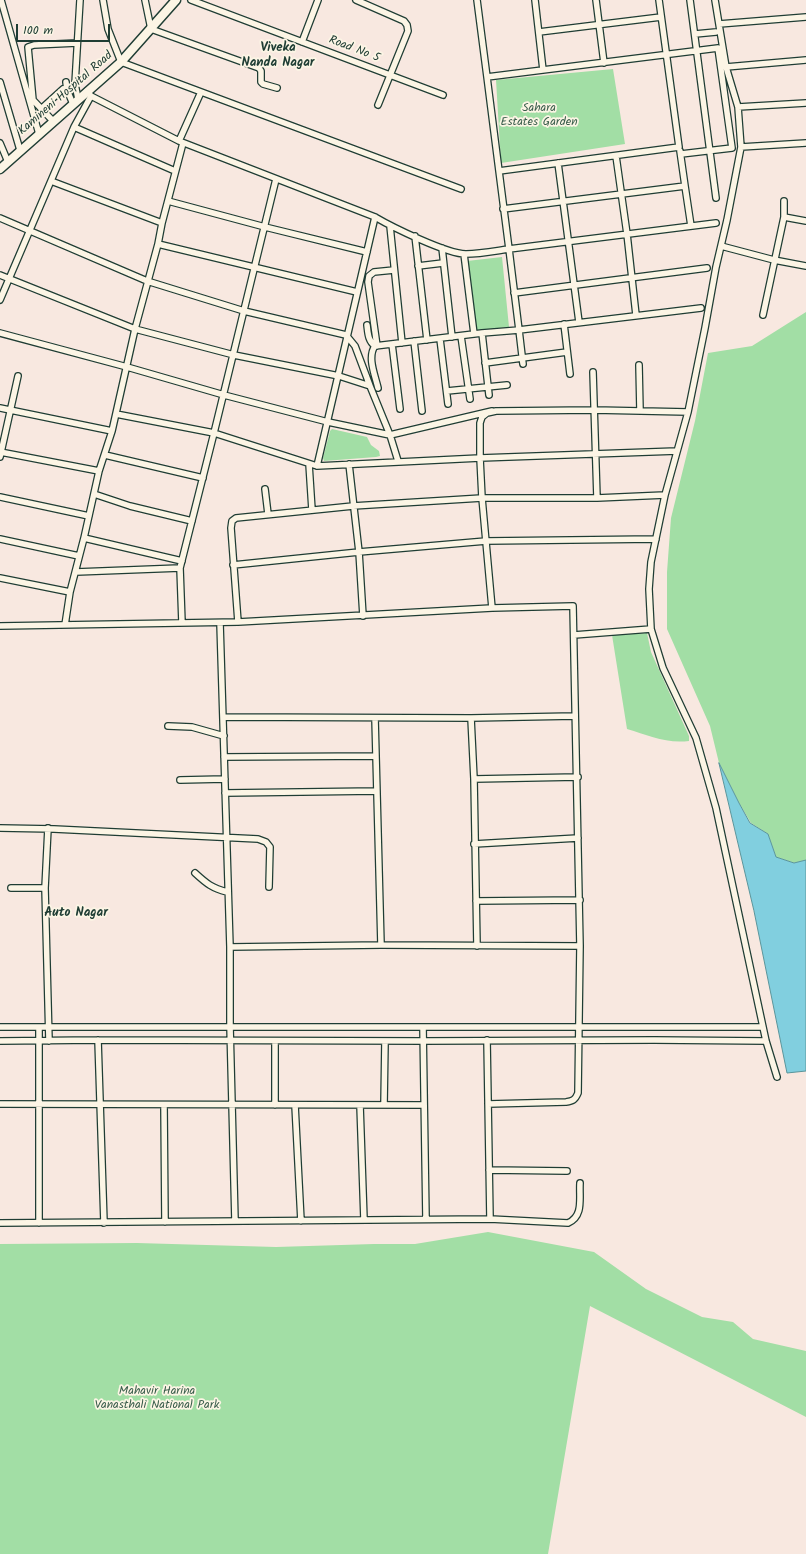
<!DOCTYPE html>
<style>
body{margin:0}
#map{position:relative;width:806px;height:1554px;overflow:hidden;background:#f8e8e0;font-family:Kalam,sans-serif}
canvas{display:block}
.scale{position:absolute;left:16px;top:24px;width:94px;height:18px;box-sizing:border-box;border:2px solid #1f3d34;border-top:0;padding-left:5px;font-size:12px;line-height:14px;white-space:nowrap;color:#1f3d34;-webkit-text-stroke:3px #fcf5e5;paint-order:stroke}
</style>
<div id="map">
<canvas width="806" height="1554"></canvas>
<div class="scale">100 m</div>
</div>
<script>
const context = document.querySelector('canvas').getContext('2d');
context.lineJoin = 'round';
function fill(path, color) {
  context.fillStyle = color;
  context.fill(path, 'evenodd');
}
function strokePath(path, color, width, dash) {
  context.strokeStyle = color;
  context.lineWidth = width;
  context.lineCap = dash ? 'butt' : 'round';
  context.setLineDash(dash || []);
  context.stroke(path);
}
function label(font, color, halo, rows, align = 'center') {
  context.font = font + ' Kalam,sans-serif';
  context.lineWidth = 3.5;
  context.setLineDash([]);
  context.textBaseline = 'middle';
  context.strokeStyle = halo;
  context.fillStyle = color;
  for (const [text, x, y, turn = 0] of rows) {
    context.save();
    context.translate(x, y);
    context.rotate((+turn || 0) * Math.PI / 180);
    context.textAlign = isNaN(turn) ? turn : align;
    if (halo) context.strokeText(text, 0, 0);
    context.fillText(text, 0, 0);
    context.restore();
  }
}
fill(new Path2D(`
 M613,69L625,144L501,163L496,80Z
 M502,257L509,327L475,331L467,261Z
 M806,312V860L794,863L776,857L768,834L751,823L739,803L719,763L710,726L667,629V572L671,518L695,421L708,353L752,346Z
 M332,429L367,437L371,445L379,451L380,456L376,457L324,461L323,458L330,431Z
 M647,633L651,652L689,736V741C666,744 648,735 627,729L612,635Z
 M488,1232L594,1252L646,1289L702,1317L733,1322L753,1339L806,1351V1417L590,1306L548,1554H0V1244L137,1243L276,1247L374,1244H415Z`), '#a2dea5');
const water = new Path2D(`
 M719,763L739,803L750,823L768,834L776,857L794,863L806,860V1071L787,1073L754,911Z`);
fill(water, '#81cfdf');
strokePath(water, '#5a959b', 1);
const street = new Path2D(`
 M1,0L39,134
 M103,0L108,29L121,62L461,189
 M145,0L151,29L259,68L261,71V82L263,84L277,88
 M191,0L443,95
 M356,0L404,21L407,25L408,31L378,105
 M477,0L487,77
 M535,0L543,70
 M596,0L604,63
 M659,0L679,147L499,171L487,77L718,48L732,148L681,154
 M690,0L716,198
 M715,0L726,67L738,107L741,147L727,220L716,267L705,328L688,412L665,495L651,562L649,589L651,629L663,668L696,738L716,808L766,1041L777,1077
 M719,24L806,17
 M539,32L661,17
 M695,34L716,32
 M302,42L318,0
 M726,67L806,60
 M0,82L20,150
 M66,82L67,90L73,104
 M87,91L91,96L179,141L375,217C392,227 447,254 466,254C480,254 495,251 509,249L519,330L482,333L375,346C368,341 368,333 367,325
 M78,99L75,84L80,0
 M738,107L806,103
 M41,109L63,89
 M53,121L33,100L28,47L34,45L77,43
 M74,127L175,171
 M179,141L201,92
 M0,143L8,162
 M741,147L806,143
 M616,156L627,234L636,315
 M558,163L579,322
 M499,171L509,249L716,223
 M51,181L162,223
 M685,186L691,226
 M168,201L265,227L367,252
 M503,209L685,186L680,151
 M784,217L806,221
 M0,218L147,281L244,311L346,335L355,346L370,386
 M390,226L402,343
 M415,236L427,340
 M158,244L357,292
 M721,246L774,260L806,266
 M442,248L452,337
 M464,254L474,334
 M418,266L443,263
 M0,275L135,329L234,355L339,376L370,386L390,435L398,461
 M514,293L707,268
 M0,300L74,127L91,96
 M763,315L784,217V201
 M564,324L570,374
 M0,333L127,367L224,395L328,422L390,435L492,411
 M482,333L489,395
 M461,336L470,399
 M440,339L448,404
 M414,341L422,411
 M392,344L400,409
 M375,346C367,357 375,375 378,388
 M377,346L368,282L369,276L374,272L394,270
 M485,363L567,352
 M523,364L519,330L701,308
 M639,365L640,411
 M593,372L597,498
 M447,391L507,385
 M0,408L112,431
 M116,414L214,433L317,466L480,458L677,451
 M0,452L99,471
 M105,455L203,478
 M0,457L18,376
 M309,464L312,510
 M349,464L359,552L363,616
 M317,466L375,217
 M265,489L268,514
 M94,494L130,506L192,521
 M0,497L89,516
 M84,538L182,561
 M0,539L79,556
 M233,565L359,552L486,541L656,539
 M76,572L180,568
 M0,578L70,592
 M492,608L482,498L480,458V423L482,417L487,413L496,411L594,410L688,412
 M238,622L231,528L232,521L236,518L353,506L482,498H597L665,495
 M182,623L180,568L214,433L276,179
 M220,623L230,947V1026L235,1221
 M65,625L70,592L84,538L99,471L112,431L135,329L158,244L162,223L183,143
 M0,626L238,622L492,608L573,606L580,946L578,1093C575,1100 573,1101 566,1102L488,1104
 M574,635L651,629
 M223,717L471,718L575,716
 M375,718L381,945
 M471,718L474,779L477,946
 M168,726L192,727L224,736
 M224,757L376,756
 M474,779L578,777
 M180,780L225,779
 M225,793L377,791
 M0,828L54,829L258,839L266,842L270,847L269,887
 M48,828L45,888L49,1041
 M474,844L578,838
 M195,873C207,884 212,888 227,892
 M11,888H45
 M476,901L580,900
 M230,947L381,945L580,946
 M0,1027H763
 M39,1027V1223
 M423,1027L426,1219
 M98,1040L104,1223
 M487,1040L490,1219
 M0,1041L98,1040L424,1041L654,1040L766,1041
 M0,1104L424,1105
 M164,1105L165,1222
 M275,1105V1041
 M295,1105L301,1221
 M360,1105L364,1220
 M384,1105L385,1041
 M489,1170L567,1171
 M0,1223L490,1219L568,1223C584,1216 579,1198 580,1183`);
const secondary = new Path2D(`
 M0,169L121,62L176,0`);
strokePath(street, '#1f3d34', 8);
strokePath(secondary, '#1f3d34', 11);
strokePath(street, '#fcf5e5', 5.5);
strokePath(secondary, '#fcf5e5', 8);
label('12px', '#1f3d34', '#fcf5e5', [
 ["Road No 5",354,50,21],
 ["Kamineni Hospital Road",66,94,-41]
]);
label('12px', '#395d4b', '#fcf5e5', [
 ["Sahara",539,109],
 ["Estates Garden",539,123],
 ["Mahavir Harina",157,1392],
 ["Vanasthali National Park",157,1406]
]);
label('bold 13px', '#1f3d34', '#fcf5e5', [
 ["Viveka",278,49],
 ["Nanda Nagar",278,64],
 ["Auto Nagar",76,914]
]);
</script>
